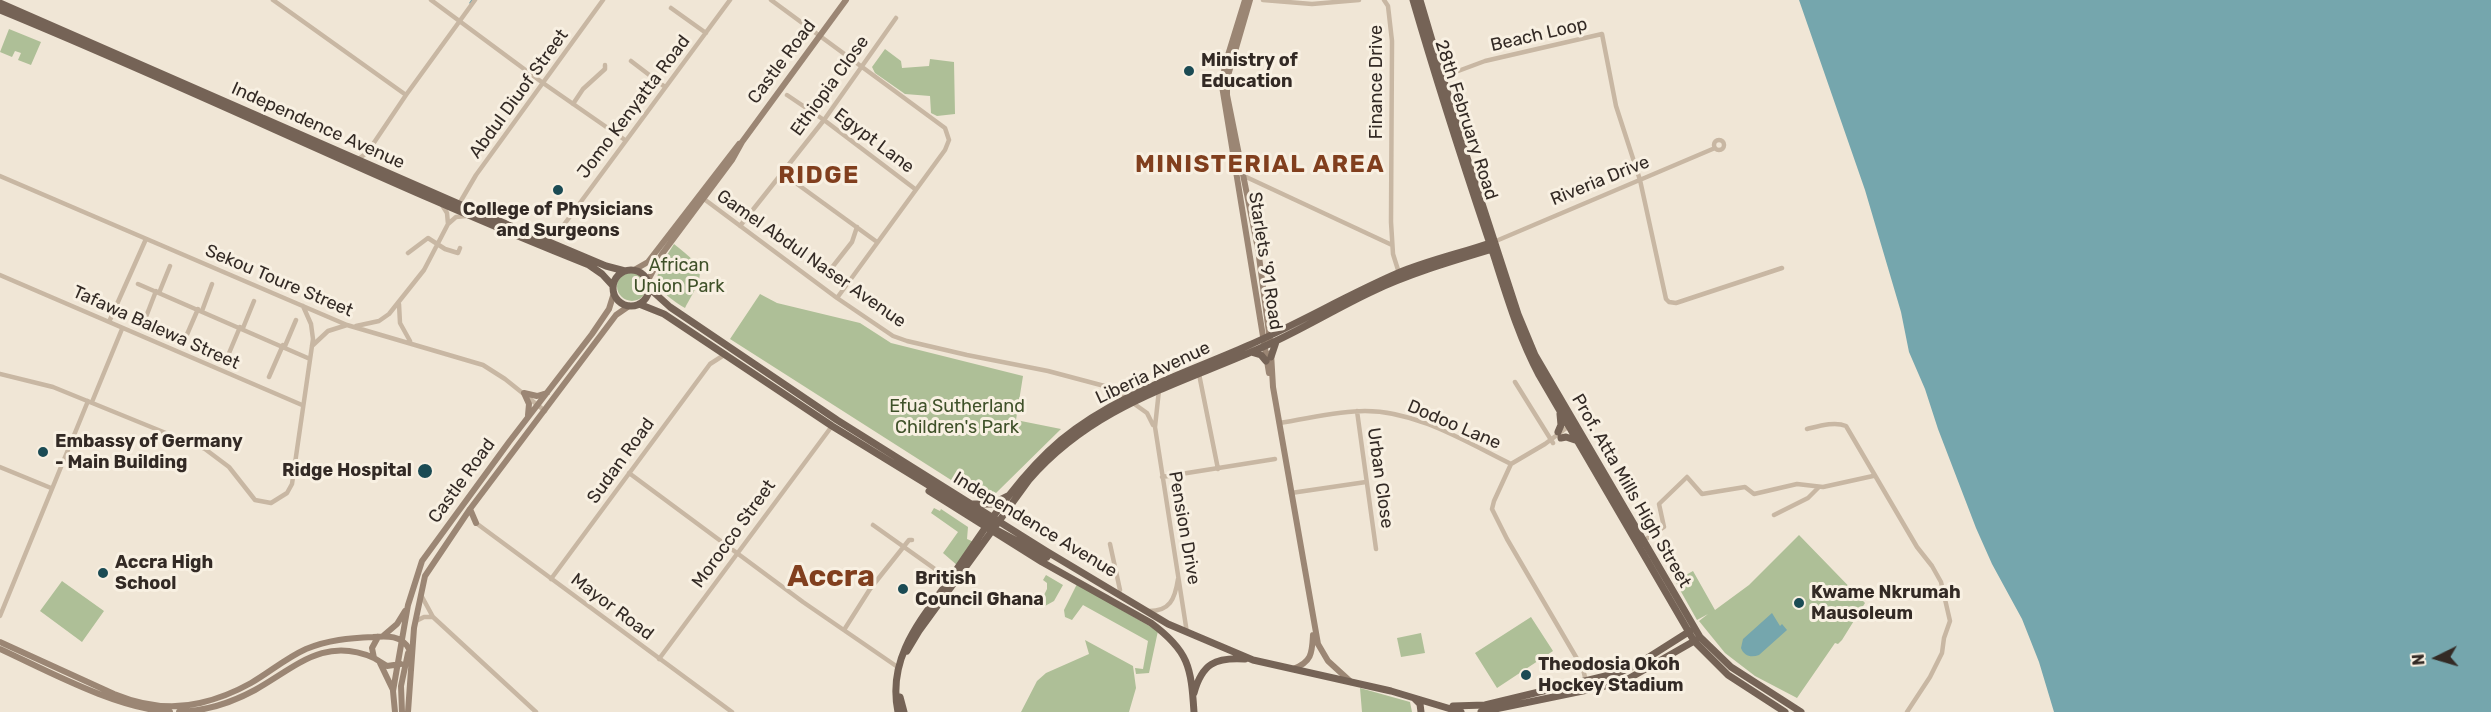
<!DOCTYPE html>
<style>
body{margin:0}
#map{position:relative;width:2491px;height:712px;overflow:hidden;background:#f0e6d6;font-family:Rubik,sans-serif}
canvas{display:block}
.north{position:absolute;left:2407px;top:628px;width:60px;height:60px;-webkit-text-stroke:4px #f8f0e2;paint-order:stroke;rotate:265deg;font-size:16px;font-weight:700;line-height:24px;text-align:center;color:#332a25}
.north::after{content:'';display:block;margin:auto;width:21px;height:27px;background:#332a25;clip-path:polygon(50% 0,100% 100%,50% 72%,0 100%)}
</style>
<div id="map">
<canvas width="2491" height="712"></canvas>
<div class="north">N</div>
</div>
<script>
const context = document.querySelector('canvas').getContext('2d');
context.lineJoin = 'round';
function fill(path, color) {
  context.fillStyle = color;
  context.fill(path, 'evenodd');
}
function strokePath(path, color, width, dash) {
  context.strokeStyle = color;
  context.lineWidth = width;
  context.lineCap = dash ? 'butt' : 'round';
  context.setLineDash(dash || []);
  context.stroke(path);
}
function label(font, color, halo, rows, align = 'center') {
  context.font = font + ' Rubik,sans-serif';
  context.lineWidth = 6;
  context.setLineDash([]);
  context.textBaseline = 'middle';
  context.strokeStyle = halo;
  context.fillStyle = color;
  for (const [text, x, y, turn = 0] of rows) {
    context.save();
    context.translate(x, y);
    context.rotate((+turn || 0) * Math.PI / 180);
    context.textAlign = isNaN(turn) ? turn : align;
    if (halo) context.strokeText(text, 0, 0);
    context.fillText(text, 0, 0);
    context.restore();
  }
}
fill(new Path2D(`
 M9,29L41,42L31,65L18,60L21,53L15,51L12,57L0,52Z
 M885,49L901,61L902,68L929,66L930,59L954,62L955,114L937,116L931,113L930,96L905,94L875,73L872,67Z
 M674,244C708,271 705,272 685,308C648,285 652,279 674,244Z
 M617 286a15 15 0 1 1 30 0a15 15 0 1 1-30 0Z
 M760,294L777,303L860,323L891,343L1023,376L1016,420L1061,429L996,493L984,501L730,339Z
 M934,508L940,511L941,509L968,527L967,539L974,542L958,566L943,553L958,532L931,513Z
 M1799,535L1865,603L1842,640L1838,644L1835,643L1797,698L1755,676L1725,653L1699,621L1708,614L1697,620L1675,581L1693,571L1715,610L1749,585Z
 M1046,575L1063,585L1054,601L1045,606L1030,598L1034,593L1043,597L1047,589V583L1043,580Z
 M62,581L104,611L82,642L40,611Z
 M1077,584L1158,631L1149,673L1136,674L1135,668L1143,669L1148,641L1083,605L1072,620L1065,617L1064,610Z
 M1531,617L1553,651L1497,688L1475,653Z
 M1421,633L1425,653L1401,657L1397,638Z
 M1085,640L1133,666L1136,688L1129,712H1021L1037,681L1046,673L1089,654Z
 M1360,688L1410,702L1412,712H1362Z`), '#aebf97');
fill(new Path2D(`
 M1799,0H2491V712H2054L2039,662L2022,619L1992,564L1976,528L1938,429L1925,389L1909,352L1901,312L1865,190Z
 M1772,613L1780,626L1782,624L1787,630L1759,655C1751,658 1744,656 1741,648L1743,639Z`), '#75a6ad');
strokePath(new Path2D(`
 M470,3L472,0`), '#75a6ad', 1.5);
strokePath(new Path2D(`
 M273,0L406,95
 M431,0L543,83L625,140
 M771,0L945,128L949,140L945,150L837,298
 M1263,0L1312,4L1359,0
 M1384,0L1388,6L1392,41L1391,222L1393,254L1399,273
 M671,8L706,33
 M631,61L665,87
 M1442,77L1485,61L1602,34L1616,106L1640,180L1666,299L1669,302L1676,303L1782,268
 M787,95L824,120L915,189
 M573,104L583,89L605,69V65
 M1714 145a5 5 0 1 1 10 0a5 5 0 1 1-10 0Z
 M358,159L367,153L406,95L475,0
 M782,173L877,242
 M0,176L347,325L483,365L505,379L545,411
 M1244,176L1392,245
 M704,199L837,298L893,336L907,341L967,355L1048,371L1112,388L1127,397
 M459,204L476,175L603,0
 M442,205L447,213L448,224
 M740,226L824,120L896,18
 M560,230L730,0
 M1496,241L1715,148
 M408,253L428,238L445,249L458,253L460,248
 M830,270L852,242L857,227
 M0,275L302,405
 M138,284L310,359
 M159,293L170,266
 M399,304L400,323L410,341
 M202,311L212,284
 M109,322L146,239
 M144,322L156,291
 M356,326L379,321L389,314L424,270L448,224L456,217L466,216
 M243,328L254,301
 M185,339L198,309
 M285,346L296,320
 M312,346L328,331L347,325
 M227,358L240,327
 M0,374L53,387L205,449L229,467L255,500L271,503L287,493L292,484L313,339L311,324L303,306
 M1199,374L1218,469
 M269,377L283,345
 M1515,382L1553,443
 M1159,390L1155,427L1187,633
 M92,402L122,329
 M1133,403L1147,413L1153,425
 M1357,411L1376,549
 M1279,423C1307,419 1337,411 1365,411C1417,411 1466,442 1511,464
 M1569,426L1545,444L1511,464L1494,501L1492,509L1507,539L1583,669L1588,690
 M1807,429C1819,426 1835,421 1846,426L1917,547L1932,566L1941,582L1950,621L1944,638L1942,653L1930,677L1907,712
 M0,467L51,488
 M629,473L803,602L899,668
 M1162,477L1275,459
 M1291,493L1366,482
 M1774,515L1808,498L1819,487
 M476,523L732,712
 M873,525L949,579
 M1643,541L1664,527L1659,504L1687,477L1702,494L1745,487L1754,494L1797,484L1823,487L1873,476
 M1110,544L1120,590
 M551,579L710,364L724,355
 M421,595L433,617L536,712
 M1147,611C1170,612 1175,599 1178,579
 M0,616L88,401
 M416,621L424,617H433
 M844,630L870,589L909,540H912
 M659,659L832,426`), '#c8b7a3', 4.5);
strokePath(new Path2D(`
 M1245,0L1225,65L1222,86L1269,373
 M1250,0L1227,79V95L1258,249L1270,340
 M634,270L648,262L739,144
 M648,280L662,254L732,160L742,142L846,0
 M1271,353L1273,387L1318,644L1328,661L1351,682
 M524,393L529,404L528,415
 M524,393L537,396L547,393
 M470,509L476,523
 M383,636L397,624L405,611
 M378,637L372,648L374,658L387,666L401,664
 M0,642L114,694C141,705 171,710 200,703C217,699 235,692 251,683C270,672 286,658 306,649C328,640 349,638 373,637C387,636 402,635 409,649
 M0,649C50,672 115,708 170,712
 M380,663L393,690
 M1293,669C1312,662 1312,653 1313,635
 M179,712C206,711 231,703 255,690C296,667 324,636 374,658
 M395,712L393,691L408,605L422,561L509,442L592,334L609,309L614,293
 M402,712L401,686L408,653
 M408,712L414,628L425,576L470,509L616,315L629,306`), '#9b8674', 6);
strokePath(new Path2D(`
 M1413,0C1436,79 1461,157 1487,235C1503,282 1515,330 1539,375L1694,641L1728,675L1785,712
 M1420,0L1463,145L1518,314L1535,355L1700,637L1731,667L1801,712
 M0,3L459,204L606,266L625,271
 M0,10C198,91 390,186 589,265L602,274L613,286
 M613 288a18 18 0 1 1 36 0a18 18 0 1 1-36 0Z
 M649,288L670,307L837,420L1046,551L1168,624L1253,660L1391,691L1461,712
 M639,304L664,314L832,426L990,523
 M1251,352L1261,355L1266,361
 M1271,357L1276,342
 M1558,432L1561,425L1560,414
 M1561,438L1566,437L1575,440
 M929,491L1042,562L1151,623C1189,651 1191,667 1194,712
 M973,504H992L1008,496
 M991,527L1047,557
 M907,651L919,631L1029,480C1094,405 1178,385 1265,346C1301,330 1335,309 1371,292C1411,273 1453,261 1496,248
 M1194,693C1202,664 1215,657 1245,659
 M900,697L904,712
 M1415,699L1420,704L1421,712
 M1453,706L1485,705L1618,673L1638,664L1690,631
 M898,712C887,659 919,622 948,582C982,533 1015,479 1061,440C1115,395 1184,374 1247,346C1298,324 1347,295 1398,273C1429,260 1462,253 1493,242
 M1481,712L1602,687L1628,679L1696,640`), '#756356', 7);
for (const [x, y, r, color] of [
 [1189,71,6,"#1b4b54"],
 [558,190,6,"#1b4b54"],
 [43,452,6,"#1b4b54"],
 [425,471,8,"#1b4b54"],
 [103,573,6,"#1b4b54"],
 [903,589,6,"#1b4b54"],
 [1799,603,6,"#1b4b54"],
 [1526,675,6,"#1b4b54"]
]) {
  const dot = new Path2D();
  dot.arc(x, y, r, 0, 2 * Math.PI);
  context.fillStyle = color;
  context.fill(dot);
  strokePath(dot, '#f8f0e2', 2);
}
label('18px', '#332a25', '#f8f0e2', [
 ["Beach Loop",1539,35,-13],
 ["Castle Road",782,62,-53],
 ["Finance Drive",1377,82,-90],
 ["Ethiopia Close",830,86,-54],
 ["Abdul Diuof Street",519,94,-54],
 ["Jomo Kenyatta Road",634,107,-53],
 ["28th February Road",1466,120,72],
 ["Independence Avenue",318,126,24],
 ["Egypt Lane",874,141,37],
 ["Riveria Drive",1600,181,-22],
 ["Gamel Abdul Naser Avenue",811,259,35],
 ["Starlets '91 Road",1265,261,81],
 ["Sekou Toure Street",279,281,23],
 ["Tafawa Balewa Street",156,328,24],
 ["Liberia Avenue",1153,373,-25],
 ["Dodoo Lane",1454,425,23],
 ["Sudan Road",621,461,-54],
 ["Urban Close",1380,478,82],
 ["Castle Road",462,481,-54],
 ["Prof. Atta Mills High Street",1631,491,60],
 ["Independence Avenue",1035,525,31],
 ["Pension Drive",1184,528,80],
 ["Morocco Street",734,534,-54],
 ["Mayor Road",612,607,37]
]);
label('bold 18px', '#332a25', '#f8f0e2', [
 ["Ministry of",1201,61],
 ["Education",1201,82],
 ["College of Physicians",558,210,"center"],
 ["and Surgeons",558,231,"center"],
 ["Embassy of Germany",55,442],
 ["- Main Building",55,463],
 ["Ridge Hospital",412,471,"right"],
 ["Accra High",115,563],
 ["School",115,584],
 ["British",915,579],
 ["Council Ghana",915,600],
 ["Kwame Nkrumah",1811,593],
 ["Mausoleum",1811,614],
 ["Theodosia Okoh",1538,665],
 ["Hockey Stadium",1538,686]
], 'left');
label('18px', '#3f5129', '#f8f0e2', [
 ["African",679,266],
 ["Union Park",679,287],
 ["Efua Sutherland",957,407],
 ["Children's Park",957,428]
]);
context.letterSpacing = '1.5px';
label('bold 24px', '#813f1e', '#f8f0e2', [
 ["MINISTERIAL AREA",1260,165],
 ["RIDGE",819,176]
]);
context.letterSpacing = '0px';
label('bold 30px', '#813f1e', '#f8f0e2', [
 ["Accra",831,577]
]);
</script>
